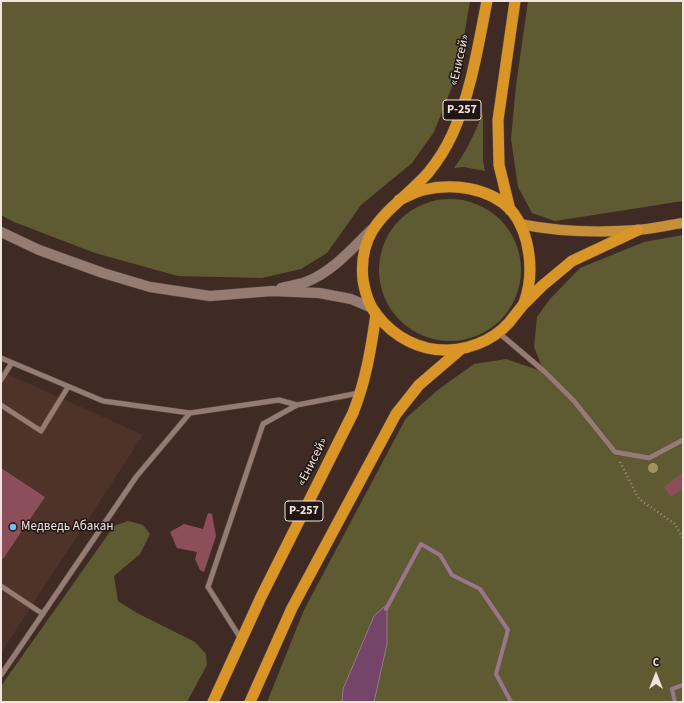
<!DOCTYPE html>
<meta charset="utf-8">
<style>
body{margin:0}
#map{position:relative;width:684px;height:703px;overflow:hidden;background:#402b24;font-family:"Source Sans 3",sans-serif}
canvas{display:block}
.frame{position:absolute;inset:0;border:2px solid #f1e4df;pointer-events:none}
.north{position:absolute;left:636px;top:655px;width:40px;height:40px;-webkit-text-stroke:3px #201613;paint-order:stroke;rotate:0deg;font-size:11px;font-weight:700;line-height:16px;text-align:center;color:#f1e4df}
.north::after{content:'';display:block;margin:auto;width:14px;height:18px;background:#f1e4df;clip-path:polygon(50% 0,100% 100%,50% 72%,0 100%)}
</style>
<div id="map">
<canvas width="684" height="703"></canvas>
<div class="frame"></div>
<div class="north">С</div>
</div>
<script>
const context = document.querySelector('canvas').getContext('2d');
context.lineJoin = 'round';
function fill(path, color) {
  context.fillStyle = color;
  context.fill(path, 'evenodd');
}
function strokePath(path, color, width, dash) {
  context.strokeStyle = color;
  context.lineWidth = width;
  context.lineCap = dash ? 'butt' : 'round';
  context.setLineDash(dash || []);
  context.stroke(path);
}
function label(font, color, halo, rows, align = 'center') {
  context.font = font + ' "Source Sans 3",sans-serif';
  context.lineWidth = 3;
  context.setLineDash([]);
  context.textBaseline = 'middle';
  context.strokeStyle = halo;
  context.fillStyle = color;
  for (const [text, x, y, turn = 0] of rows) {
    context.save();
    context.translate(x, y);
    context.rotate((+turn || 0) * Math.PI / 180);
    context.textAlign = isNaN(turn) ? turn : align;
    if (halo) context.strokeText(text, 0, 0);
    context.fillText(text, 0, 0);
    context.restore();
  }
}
fill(new Path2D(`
 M1,371L143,435L1,653Z`), '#4d3329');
fill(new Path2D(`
 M1,1H470L458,72L434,132L412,163L361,205L327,253L301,269L262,278L178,276L95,253L14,222L1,215Z
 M528,1H683V201L555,221L532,213L518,187L511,139L516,86Z
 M483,113V161L485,171L464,167L454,168C467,151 475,132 483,113Z
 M379 270a71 71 0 1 1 142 0a71 71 0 1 1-142 0Z
 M683,235V702H267L304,610L406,418L439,389L474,364L506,359L544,372L534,347L537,317L550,299L580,268L644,242Z
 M128,521L143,525L150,534L140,554L114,576L118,601L137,613L195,642L206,654L207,665L187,702H1V686L114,526Z`), '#5e5b33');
const water = new Path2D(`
 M387,605V644L374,702H342L343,689L374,616Z`);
fill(water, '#754569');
strokePath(water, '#9a758c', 1);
strokePath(new Path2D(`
 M386,609L421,544L440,555L452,575L480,589L508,630L496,674L511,702
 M675,702L672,689L683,685`), '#9a758c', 4);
fill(new Path2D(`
 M1,468L45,497L3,559L1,558Z
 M683,472V488L671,497L664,487Z
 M208,513L212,514L216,536L204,572L200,570L195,559L197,552L177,548L170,532L184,524L203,529Z`), '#8c4f5a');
const service = new Path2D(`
 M499,333L545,372L574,401L615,452L649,458L683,440
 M1,358L103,401L190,413L279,400L297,405
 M1,380L11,364
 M1,405L41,431L68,387
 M1,586L43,614
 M241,639L208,587L263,424L297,405L359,393
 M1,675L136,477L190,413`);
const tertiary = new Path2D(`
 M1,232L39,250L103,273L150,287L210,296L272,291L319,293L351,299L372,308
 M281,288C289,286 298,285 306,282C332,272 352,249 371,230`);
const primary = new Path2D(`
 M520,224C559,232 597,233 637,230C652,229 668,225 683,223`);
const trunk = new Path2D(`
 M399,200C406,197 415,192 423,190C452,183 489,187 511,210C521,222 527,239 529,255C531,271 530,287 524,303C522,307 518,311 515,315C500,337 474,349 448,350C420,351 394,337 377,315C369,306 365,292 363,280C357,223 396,209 428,173C437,162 446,148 452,135C471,93 478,46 487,1
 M510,210L499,165L498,120L515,1
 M524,304L542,286L572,261L638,230
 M213,702L261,597L353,413C366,380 371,349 376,314
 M250,702L292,608L396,414L419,385L461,349`);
strokePath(service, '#5b4944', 6);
strokePath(tertiary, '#5b4944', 11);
strokePath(primary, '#5b4944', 11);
strokePath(trunk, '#5b4944', 12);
strokePath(new Path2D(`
 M620,462L639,499L675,524L683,539`), '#a0908a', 2.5, [1, 3]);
strokePath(service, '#947c73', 5);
strokePath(tertiary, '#947c73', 10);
strokePath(primary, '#c88f39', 10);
strokePath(trunk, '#d99626', 11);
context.fillStyle = '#a0945e';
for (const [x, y] of [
 [653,468]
]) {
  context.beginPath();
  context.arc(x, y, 5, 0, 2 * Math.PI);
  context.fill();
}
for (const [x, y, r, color] of [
 [13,527,4,"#72c1f5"]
]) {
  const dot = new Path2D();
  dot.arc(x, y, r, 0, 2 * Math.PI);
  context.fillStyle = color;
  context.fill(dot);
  strokePath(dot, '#201613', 1.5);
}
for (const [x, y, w] of [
 [462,110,38],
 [304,511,38]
]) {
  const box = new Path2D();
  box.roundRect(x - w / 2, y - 10, w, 20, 3);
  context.fillStyle = '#201613';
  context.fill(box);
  strokePath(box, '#f1e4df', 1);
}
label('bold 12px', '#f1e4df', null, [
 ["Р-257",462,110],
 ["Р-257",304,511]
]);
label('13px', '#f1e4df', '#201613', [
 ["«Енисей»",460,60,-77],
 ["«Енисей»",313,462,-63]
]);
label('13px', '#f1e4df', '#201613', [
 ["Медведь Абакан",21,527]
], 'left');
</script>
